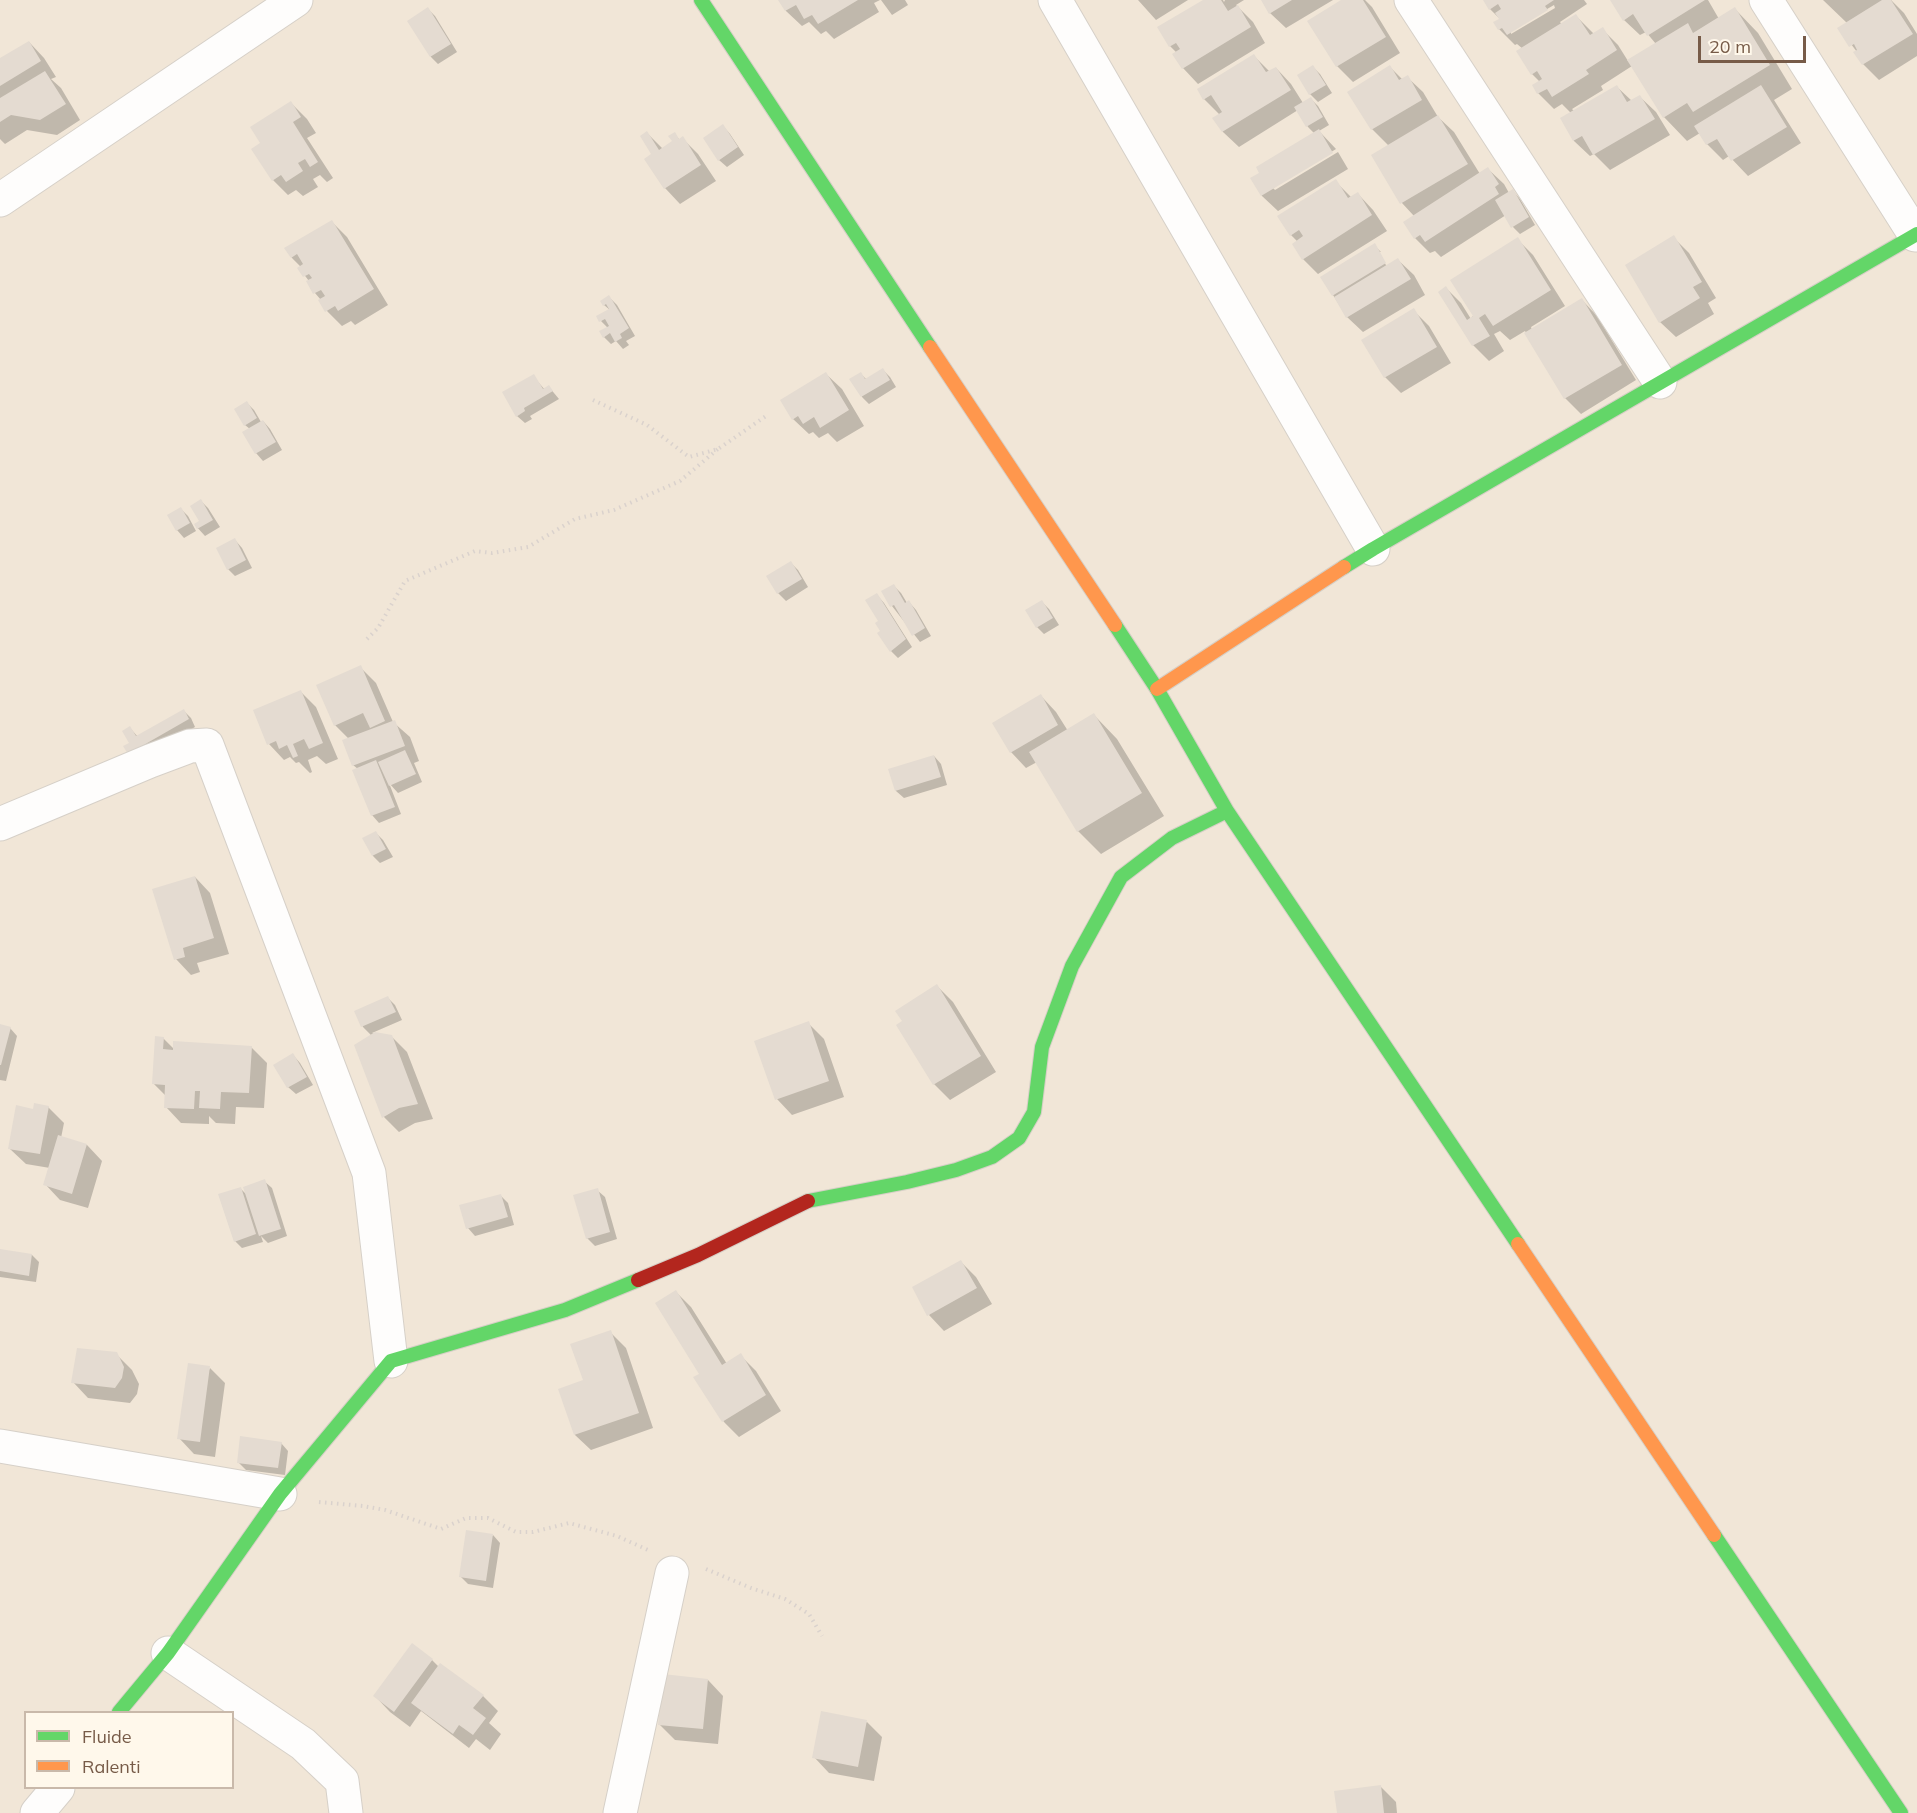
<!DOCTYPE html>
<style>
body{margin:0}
#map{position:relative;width:1917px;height:1813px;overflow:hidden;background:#f7f3ea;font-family:Mulish,sans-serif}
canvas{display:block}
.legend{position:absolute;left:24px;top:1711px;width:210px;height:78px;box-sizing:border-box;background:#fff8eb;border:2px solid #c9b9aa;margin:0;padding:8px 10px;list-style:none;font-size:18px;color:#775b48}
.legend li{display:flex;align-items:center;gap:12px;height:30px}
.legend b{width:30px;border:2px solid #c9b9aa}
.scale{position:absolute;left:1698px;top:36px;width:108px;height:27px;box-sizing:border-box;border:3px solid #775b48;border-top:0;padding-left:8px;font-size:18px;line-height:21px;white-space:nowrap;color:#775b48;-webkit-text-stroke:4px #fff8eb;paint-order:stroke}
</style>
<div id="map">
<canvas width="1917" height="1813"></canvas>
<ul class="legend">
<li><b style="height:8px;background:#63d668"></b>Fluide</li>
<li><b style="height:8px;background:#ff974d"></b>Ralenti</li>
</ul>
<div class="scale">20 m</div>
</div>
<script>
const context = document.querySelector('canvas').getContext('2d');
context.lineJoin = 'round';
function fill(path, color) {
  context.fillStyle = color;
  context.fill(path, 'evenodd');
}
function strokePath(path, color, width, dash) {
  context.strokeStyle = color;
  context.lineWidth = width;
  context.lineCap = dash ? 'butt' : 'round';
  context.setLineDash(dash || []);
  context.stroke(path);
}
fill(new Path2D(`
 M0,0H1917V1813H0ZM26,1712H232V1788H26Z`), '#f1e6d7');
fill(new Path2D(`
 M780,0H880L874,3L879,12L834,39L826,31L821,34L809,22L802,26L786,11Z
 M881,0H905L908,5L892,15Z
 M1138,0H1188L1156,20Z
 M1206,0H1223L1224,2L1225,0H1244L1236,5L1253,22L1265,43L1198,84L1183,68L1177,53L1170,46L1159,28Z
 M1263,0H1333L1286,28L1270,13Z
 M1344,0H1365L1372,7L1400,53L1353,82L1337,66L1310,21Z
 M1484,0H1584L1587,4L1560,22L1562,25L1576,16L1594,34L1602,29L1618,45L1628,61L1656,44L1646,32L1640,35L1624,20L1614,0H1708L1719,19L1735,9L1758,33L1792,89L1774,100L1801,143L1748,176L1729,156L1723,160L1707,144L1700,133L1687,141L1664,117L1632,66L1601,86L1603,90L1572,109L1574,111L1617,87L1632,101L1640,97L1656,112L1670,135L1610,170L1594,154L1590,156L1574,141L1562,118L1571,113L1562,104L1554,109L1538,93L1534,86L1540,82L1532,74L1518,52L1523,49L1517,44L1515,45L1499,29L1495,23L1501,20L1490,9ZM1554,5L1555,8L1511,34V30Z
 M1823,0H1891L1904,13L1917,34V56L1879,80L1863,64L1855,53L1857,52L1839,28L1847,23Z
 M428,9L435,16L457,52L438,64L431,57L409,21Z
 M29,42L44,58L56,77L51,79L61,88L80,120L57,135L27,130L5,144L0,139V60Z
 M1254,56L1270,72L1276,68L1291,84L1303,103L1311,99L1318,106L1329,125L1319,131L1336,149L1273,188L1275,190L1338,152L1348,169L1278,211L1262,196L1252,179L1314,133L1308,127L1298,110L1239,147L1223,132L1214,118L1220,115L1204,99Z
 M1313,67L1320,74L1332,93L1318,102L1310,94L1299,75Z
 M1390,67L1403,80L1407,77L1423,92L1438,117L1454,132L1480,174L1488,169L1504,184L1509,193L1513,191L1520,199L1535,225L1520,234L1513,227L1506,215L1441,257L1435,251L1430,253L1415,238L1414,216L1402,203L1373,156L1389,146L1372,129L1349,92Z
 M291,103L307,119L316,133L307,138L333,178L327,182L320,175L313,179L318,187L303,196L296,190L288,195L273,180L262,143Z
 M723,126L730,134L744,155L727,167L719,160Z
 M647,133L663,149L674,142V134L680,140L682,138L698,154L716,181L680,204L665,188Z
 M1335,181L1352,198L1358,194L1373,210L1387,231L1318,274L1303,259L1298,242L1291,235Z
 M332,222L347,237L388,305L355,325L351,321L342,326L327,311L321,300L315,293L309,281L299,268L301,267L292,258L286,249Z
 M1673,237L1689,253L1716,298L1708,303L1714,314L1676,337L1660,322Z
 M1517,239L1533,255L1565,306L1531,327L1532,330L1582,300L1597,316L1636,380L1581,414L1565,398L1525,331L1510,340L1500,331L1494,334L1504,351L1489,361L1473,345L1446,288L1461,303L1471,319Z
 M1374,245L1381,252H1378L1389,270L1398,260L1414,275L1425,295L1363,332L1347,317L1333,295Z
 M609,297L617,305L635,336L626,341L629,345L623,349L616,341L611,344L604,337L608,328L601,321L610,310L604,305Z
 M1413,310L1429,326L1451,363L1401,393L1385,377Z
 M883,370L890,377L896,387L869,404L862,397L861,374L867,380Z
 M826,374L842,389L864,426L837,442L828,433L819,438L813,432L809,434L793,419Z
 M533,376L545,390L549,387L559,399L530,416L532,419L525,423L517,416Z
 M247,403L254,410L261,422L263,421L270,429L282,450L263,461L256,453L250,429L245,425Z
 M201,501L208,508L220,527L205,536L195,525L202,521Z
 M181,509L188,516L196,531L184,538L177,530Z
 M235,540L242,548L252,568L235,576L228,569Z
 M791,563L798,570L808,587L786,601L778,593Z
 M894,586L901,593L907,603L909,602L916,610L931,636L920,642L892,606Z
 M877,595L884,603L912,647L898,658L891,651L879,633L882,632Z
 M1042,602L1049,609L1059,625L1044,634L1037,627Z
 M360,667L376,683L393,722L410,737L419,761L414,763L422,782L398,793L389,783L401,814L379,823L372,815L358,769L353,765L349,739L335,725Z
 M301,692L316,707L338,759L326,764L317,756L308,760L312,772L310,773L299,762L296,763L290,757L284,760L269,744Z
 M1041,696L1056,712L1068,731L1094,715L1117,739L1164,816L1101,854L1078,831L1037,762L1026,768L1011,752Z
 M184,711L191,718L195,727L137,760L131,743L130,728L138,737Z
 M934,756L941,764L947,785L904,798L896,791L890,770Z
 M376,833L383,840L393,857L380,863L373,856L364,839Z
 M195,877L210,893L229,954L197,963L200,972L191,975L176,959Z
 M937,986L953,1002L996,1072L950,1100L934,1084L898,1026Z
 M388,998L395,1005L402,1020L372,1033L391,1036L407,1052L433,1119L415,1123L399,1132L384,1117L372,1036L363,1027L356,1012Z
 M808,1023L824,1039L844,1097L792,1115L777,1099L756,1042Z
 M0,1026L10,1028L17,1036L6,1081L0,1080Z
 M163,1038L174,1049L251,1047L267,1063L264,1108L236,1107L235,1124L216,1123L209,1116V1124L181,1123L166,1107V1096L154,1084Z
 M293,1055L300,1063L313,1085L296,1094L288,1087Z
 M48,1107L64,1123L61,1138L87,1145L102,1161L88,1208L60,1200L45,1184L50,1168L26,1164L10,1149L34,1111Z
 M264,1181L272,1188L287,1236L268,1243L261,1236L263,1242L242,1248L235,1241L240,1188L247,1195Z
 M597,1190L605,1197L617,1239L595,1246L587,1238Z
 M500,1195L508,1203L514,1225L475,1236L468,1228Z
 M0,1250L32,1255L39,1262L36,1282L0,1277Z
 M961,1262L976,1277L992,1304L944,1331L929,1315Z
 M676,1292L691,1307L727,1364L740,1355L756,1371L781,1411L739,1437L724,1422L696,1377L701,1374Z
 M610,1332L626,1348L653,1428L591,1450L575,1435L585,1381Z
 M116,1354L132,1370L139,1384L137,1394L130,1403L88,1398L73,1382Z
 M210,1368L225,1383L215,1457L194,1454L179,1438Z
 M281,1443L288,1451L285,1475L246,1470L238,1462Z
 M493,1535L500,1543L493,1588L468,1584L460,1576Z
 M432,1660L439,1667L483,1696L498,1711L489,1723L501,1734L490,1750L476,1739L469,1748L421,1711L410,1727L390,1712L375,1696Z
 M708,1680L723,1696L718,1744L675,1740L659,1724Z
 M867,1722L882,1737L874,1781L829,1773L814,1757Z
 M1380,1786L1396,1802L1397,1813H1339Z`), '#0003');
fill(new Path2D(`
 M778,0H858L818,24L812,15L804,19L796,5L785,11Z
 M1203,0H1221L1228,11L1238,5L1251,27L1182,69L1172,54L1180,49L1176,43L1169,47L1157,27Z
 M1261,0H1292L1269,14Z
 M1341,0H1363L1386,37L1336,67L1307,21Z
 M1483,0H1554L1545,6L1548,10L1507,35L1502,28L1498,30L1493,22L1499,19L1495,13L1501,9L1498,4L1489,10Z
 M1610,0H1705L1647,36L1633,14L1623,21Z
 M1882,0H1891L1913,34L1862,65L1853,52L1857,50L1854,44L1849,47L1837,28Z
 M428,7L451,44L430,57L407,21Z
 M1735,7L1770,65L1693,112L1687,103L1663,118L1627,60L1688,23L1693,33Z
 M1576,14L1590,35L1603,27L1617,50L1586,70L1589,74L1552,97L1547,89L1537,94L1532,85L1542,79L1537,71L1531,75L1516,51Z
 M29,41L41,61L0,86V58Z
 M1254,54L1266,72L1276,67L1291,90L1222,132L1212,118L1222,112L1211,95L1203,100L1197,89Z
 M1313,65L1326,85L1309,95L1297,75Z
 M1390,65L1399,80L1408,75L1422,100L1371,130L1347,92Z
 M45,71L66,104L40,120L11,115L0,122V98Z
 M1617,85L1627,102L1640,95L1655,119L1593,155L1582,136L1573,141L1560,118Z
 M1761,85L1787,127L1731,161L1717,139L1706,145L1694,126Z
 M1311,97L1323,117L1306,127L1294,107Z
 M291,101L301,117L293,122L318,162L310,167L305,159L298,163L303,171L286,182L281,175L272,181L251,149L260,143L250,127Z
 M1438,115L1468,164L1400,204L1371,155Z
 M723,124L738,147L718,161L703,138Z
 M1319,129L1333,153L1261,196L1250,178L1259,173L1256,167Z
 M647,131L659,150L672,141L668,136L675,132L679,139L683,136L701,165L664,189L644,159L651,154L640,136Z
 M1488,167L1499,184L1495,187L1499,194L1425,242L1420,235L1414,239L1403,222Z
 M1336,179L1348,198L1358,192L1372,215L1302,260L1292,244L1303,236L1299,230L1290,236L1277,216Z
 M1513,189L1529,217L1511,228L1495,200Z
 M332,220L374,289L338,311L335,306L325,312L318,300L325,296L321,290L313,294L306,281L312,278L309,274L303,277L297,268L303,264L297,254L291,258L284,248Z
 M1674,235L1702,282L1693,287L1700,298L1659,323L1625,265Z
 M1518,237L1551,290L1493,326L1485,314L1479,318L1490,336L1472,346L1438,292L1446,286L1467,320L1473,316L1450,280Z
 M1375,243L1386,263L1332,296L1320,277Z
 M1398,258L1411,279L1346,318L1334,297Z
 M609,295L629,328L620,334L622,338L615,342L610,333L603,338L599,331L609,326L605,319L599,322L596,316L609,309L606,304L603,306L600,301Z
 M1582,298L1622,365L1564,399L1524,333Z
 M1414,308L1437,347L1384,378L1361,340Z
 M883,368L890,380L861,397L849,379L861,372L865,379Z
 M826,372L849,410L820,428L814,417L803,424L798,416L792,420L780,400Z
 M534,374L543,389L549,385L553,391L524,408L525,411L516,417L502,392Z
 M247,401L257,418L244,426L234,409Z
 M263,420L276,442L255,454L242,432Z
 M201,499L213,520L197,529L194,524L199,521L190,506Z
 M181,507L190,523L176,531L167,515Z
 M235,538L246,560L227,570L216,548Z
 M791,561L802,579L777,594L766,576Z
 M894,584L905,603L909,600L925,628L912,636L894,605L890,607L881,591Z
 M877,593L906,639L890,652L877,633L880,631L875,623L878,621L865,600Z
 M1042,600L1053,618L1036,628L1025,610Z
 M361,665L385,721L370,728L363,713L334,726L316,685Z
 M301,690L323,743L309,749L304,739L293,744L298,756L293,758L287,745L279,749L276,741L267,745L253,710Z
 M1041,694L1058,725L1010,753L992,723Z
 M184,709L189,719L128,754L123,746L129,743L122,731L130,726L136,736Z
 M1094,713L1142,793L1077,832L1029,752Z
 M395,720L405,746L352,766L342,740Z
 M405,750L416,774L389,786L378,762Z
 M934,755L941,777L895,791L888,769Z
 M376,760L395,807L371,816L352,770Z
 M376,831L386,849L372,856L362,838Z
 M195,876L214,938L183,948L185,957L174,960L152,889Z
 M937,984L981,1056L933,1085L896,1025L902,1021L895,1011Z
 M388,996L396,1012L361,1027L354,1011Z
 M809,1021L829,1081L775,1100L754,1041Z
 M0,1024L11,1027L1,1065H0Z
 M375,1032L392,1035L418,1104L399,1108L382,1118L354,1045Z
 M155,1036L164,1037L163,1049L173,1050V1041L252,1046L249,1093L221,1092L220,1109L199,1108L200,1091H195L194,1109L164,1108L165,1085L152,1084Z
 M293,1053L307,1077L287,1088L273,1065Z
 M34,1103L49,1106L40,1154L8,1149L16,1105L33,1109Z
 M58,1135L87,1144L72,1194L43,1185Z
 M265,1179L281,1229L259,1236L243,1187Z
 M241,1187L256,1234L234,1242L218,1194Z
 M598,1188L610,1232L586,1239L573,1195Z
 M501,1194L508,1217L466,1229L459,1205Z
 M0,1249L32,1254L29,1276L0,1271Z
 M961,1260L977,1288L927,1316L912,1287Z
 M676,1290L722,1365L741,1353L766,1395L722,1422L693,1377L699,1374L655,1303Z
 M611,1330L639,1413L574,1435L558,1389L583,1380L570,1344Z
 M77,1348L117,1352L124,1367L122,1378L115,1388L71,1383Z
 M188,1363L210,1366L200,1442L177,1439Z
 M240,1436L282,1442L278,1468L237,1463Z
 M466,1530L493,1534L486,1581L459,1577Z
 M412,1643L433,1659L394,1712L373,1696Z
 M440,1663L484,1695L473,1708L486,1718L473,1735L459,1725L453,1734L411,1703Z
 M663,1674L708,1679L703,1729L658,1725Z
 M821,1711L867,1720L858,1767L812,1758Z
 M1381,1785L1384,1813H1337L1334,1791Z`), '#e4dbd1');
const street = new Path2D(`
 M1055,0L1373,549
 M1411,0L1660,382
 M1766,0L1915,235
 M0,200L296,0
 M0,824L150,761L190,746L207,745L369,1173L391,1361
 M0,1446L280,1494
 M168,1653L303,1744L342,1781L346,1813
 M37,1813L58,1788
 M620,1813L672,1573`);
const fast = new Path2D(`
 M701,0L930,347
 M1344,567L1373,549L1917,234
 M1115,625L1157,689L1227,811L1518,1244
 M808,1201L907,1182L956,1170L992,1157L1019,1138L1034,1112L1042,1047L1072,966L1121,877L1172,838L1227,811
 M1714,1535L1901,1813
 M119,1712L168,1653L280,1494L391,1361L565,1310L638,1280`);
const slow = new Path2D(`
 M930,347L1115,625
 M1157,689L1344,567
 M1518,1244L1714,1535`);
const jam = new Path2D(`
 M638,1280L698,1255L808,1201`);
strokePath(street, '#d6d0c8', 35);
strokePath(fast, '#d6cfc6', 16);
strokePath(slow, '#d6cfc6', 16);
strokePath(jam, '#d6cfc6', 16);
strokePath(new Path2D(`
 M593,400L647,425L689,457L718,449L766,416
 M367,639L378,628L405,581L475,551L492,553L528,547L575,519L614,510L680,481L718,449
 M319,1502L363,1506L385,1510L441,1529L466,1518H488L516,1532H533L569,1523L617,1536L648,1550
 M706,1569L751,1588L785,1599L809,1614L822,1636`), '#dad2cd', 4, [1.5, 4.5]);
strokePath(street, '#fefdfc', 33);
strokePath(fast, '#63d668', 14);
strokePath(slow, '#ff974d', 14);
strokePath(jam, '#b3261e', 14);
</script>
